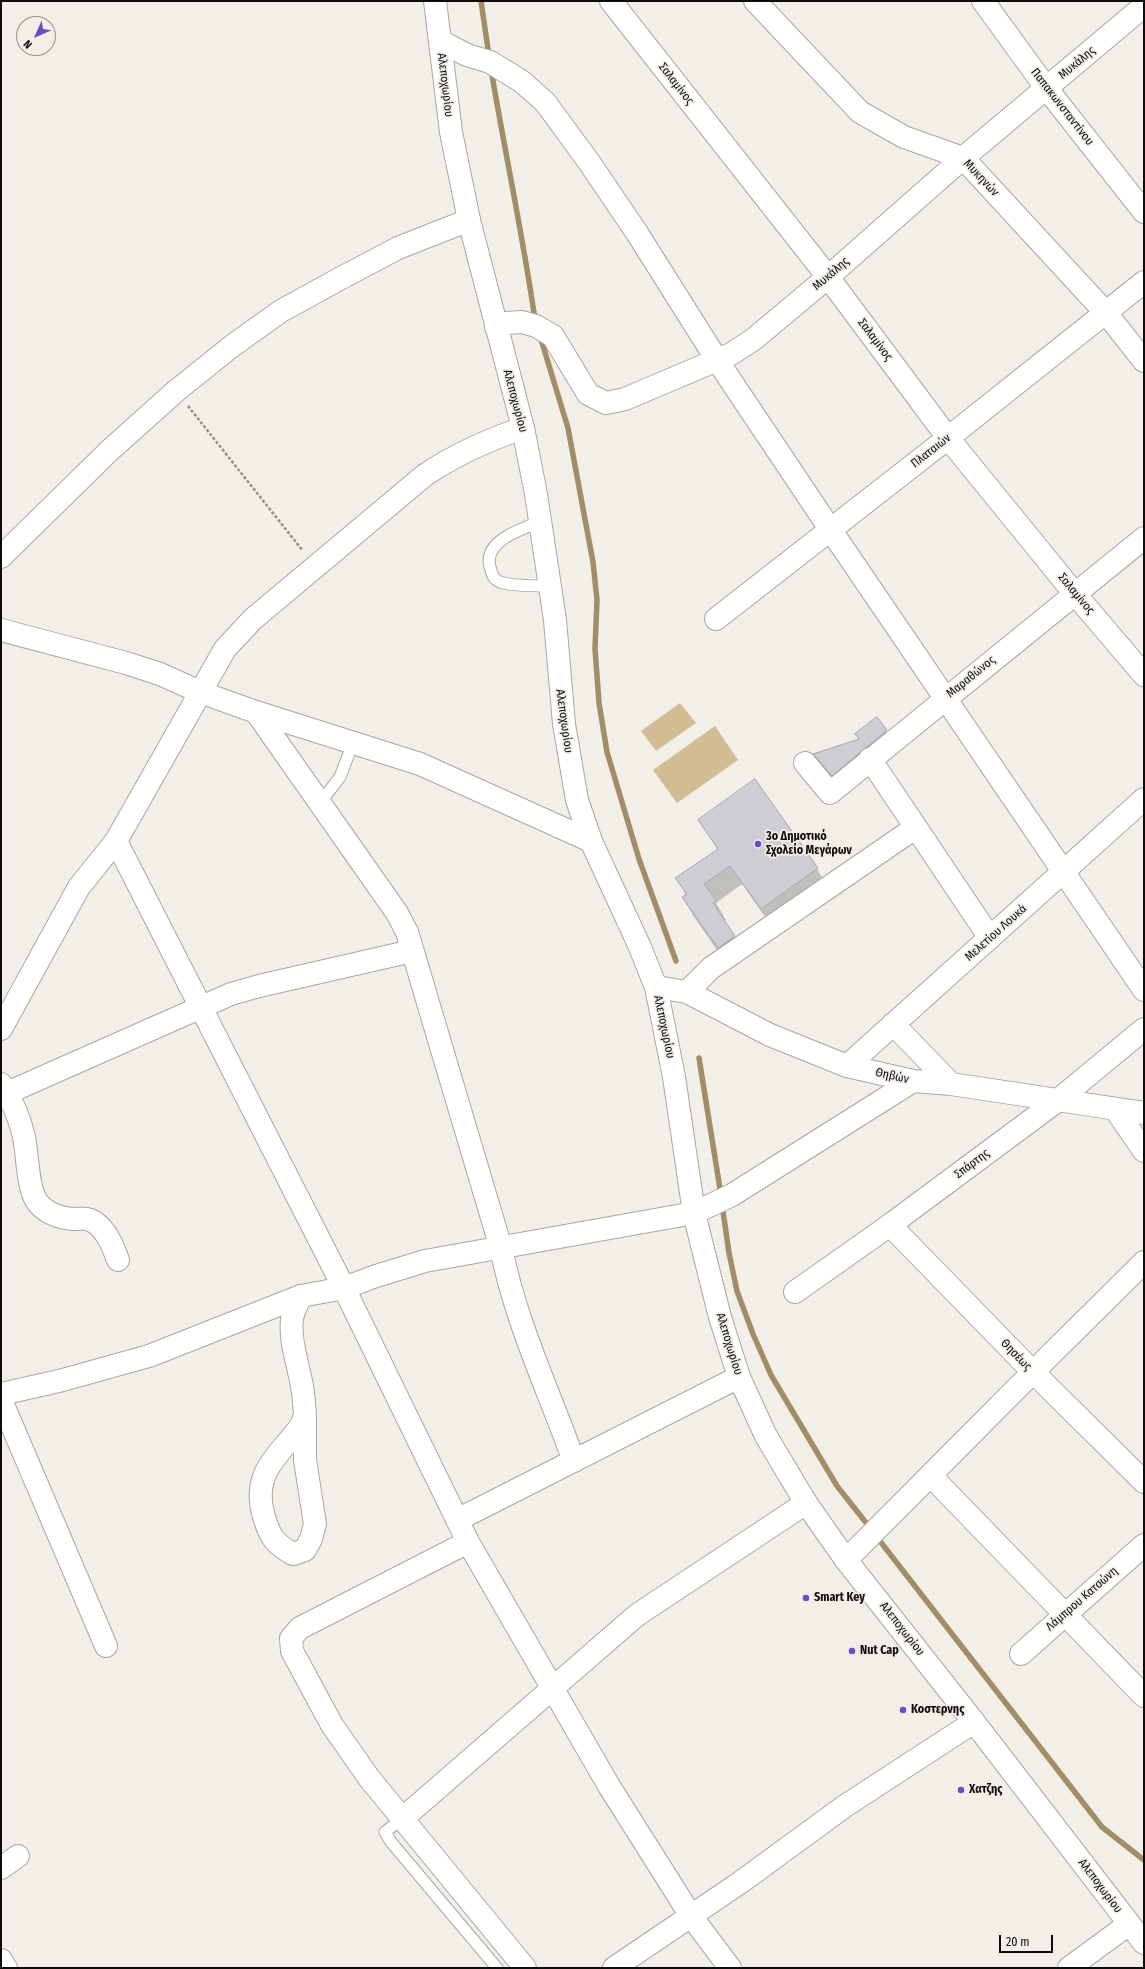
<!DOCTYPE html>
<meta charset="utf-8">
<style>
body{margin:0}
#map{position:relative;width:1145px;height:1969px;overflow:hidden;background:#f2efe8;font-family:"Fira Sans Condensed",sans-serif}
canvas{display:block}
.frame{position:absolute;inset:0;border:2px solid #0d0c0a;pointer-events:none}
.north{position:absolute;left:16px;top:16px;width:40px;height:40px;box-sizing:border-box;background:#f2efe8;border:1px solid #96948f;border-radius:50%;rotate:225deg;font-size:11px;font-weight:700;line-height:16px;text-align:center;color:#0d0c0a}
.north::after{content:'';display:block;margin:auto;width:14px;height:18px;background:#6c4cc5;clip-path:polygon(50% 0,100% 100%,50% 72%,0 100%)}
.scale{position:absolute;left:999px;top:1935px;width:54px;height:18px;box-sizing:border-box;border:2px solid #0d0c0a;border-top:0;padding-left:5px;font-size:12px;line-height:14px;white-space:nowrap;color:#0d0c0a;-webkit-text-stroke:3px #f2efe8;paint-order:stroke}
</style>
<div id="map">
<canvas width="1145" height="1969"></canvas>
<div class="frame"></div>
<div class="north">N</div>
<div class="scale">20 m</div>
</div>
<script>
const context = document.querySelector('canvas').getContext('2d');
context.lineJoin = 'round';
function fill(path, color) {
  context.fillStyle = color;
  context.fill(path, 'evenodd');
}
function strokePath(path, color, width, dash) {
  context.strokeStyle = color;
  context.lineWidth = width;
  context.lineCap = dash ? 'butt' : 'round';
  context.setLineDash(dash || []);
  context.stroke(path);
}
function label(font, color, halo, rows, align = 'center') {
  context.font = font + ' "Fira Sans Condensed",sans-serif';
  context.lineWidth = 3.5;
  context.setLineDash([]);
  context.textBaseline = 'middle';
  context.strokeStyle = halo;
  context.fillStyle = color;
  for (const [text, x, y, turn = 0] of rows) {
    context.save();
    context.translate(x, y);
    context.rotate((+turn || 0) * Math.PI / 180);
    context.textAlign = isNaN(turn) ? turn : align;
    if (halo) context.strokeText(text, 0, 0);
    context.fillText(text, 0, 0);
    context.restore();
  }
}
fill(new Path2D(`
 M680,703L696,723L656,751L641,731Z
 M715,726L738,760L677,803L653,770Z`), '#d2bc94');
fill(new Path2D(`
 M877,718L892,741L838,785L820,764L814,754L860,740Z
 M755,781L817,869L828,888L772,927L742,884L716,903L726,920L724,921L745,956L729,967L694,917L683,898L686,895L676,878L718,850L699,820Z`), '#0003');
strokePath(new Path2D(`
 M481,1L489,56
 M491,69C505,153 523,236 535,320
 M540,336L568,428L593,562L597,600L595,649L599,703L607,752L639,859L676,961
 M699,1058L721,1195
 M722,1204L729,1253L737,1291L753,1334L771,1375L837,1486L871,1529
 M876,1536L1102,1827L1144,1860`), '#a38d66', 5.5);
const building = new Path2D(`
 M877,717L887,730L832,776L813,754L859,739L855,734Z
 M755,779L818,868L761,909L730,866L704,884L716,900L713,903L735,936L718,948L682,897L687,894L675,878L718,849L698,820Z`);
fill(building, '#cecdd4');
strokePath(building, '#a7a7ae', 1);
const lane = new Path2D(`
 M540,522C521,529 483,541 490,567C492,574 493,579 500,582C511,586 537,586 549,586
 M320,803L340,777L353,743
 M402,1819L385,1832L391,1842L497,1968`);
const street = new Path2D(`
 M611,1L828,277L948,438L1075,594L1144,675
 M755,1L860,112L904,137L963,158L1106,313L1144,361
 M983,1L1047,89L1144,212
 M440,41L467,55L490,62L521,81L545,102L589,162L637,233L717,360L830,529L1144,990
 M496,327L506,323L522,322L536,326L553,336L588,394L606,403L625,399L731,354L754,339L828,277L963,158L1144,6
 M1,557L109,451L176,391L232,346L281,311L343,277L398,248L469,220
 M716,619L948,438L1144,282
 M256,712L397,913L407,932L501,1248C515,1320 549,1392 574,1461
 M870,759L990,938
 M805,763L830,793L1144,538
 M116,841L344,1288L468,1542L609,1786L691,1916L730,1968
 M656,987L687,992L770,1035L847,1066L913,1081L951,1084L1144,1113
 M687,992L711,968L915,828
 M893,1024L951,1084
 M1,1029L79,887L116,841L225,649L253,619L425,475C456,454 488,440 523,428
 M847,1066L1144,799
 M1,1084C12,1100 20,1119 24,1137C28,1156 27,1189 38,1203C46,1213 60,1218 73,1219C81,1219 87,1217 94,1222C107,1230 113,1247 118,1260
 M7,1093L231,994L259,986L412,951
 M1115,1109L1144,1151
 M694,1213L732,1195L913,1081
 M890,1225L1033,1372L1144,1482
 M795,1292L890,1225L1057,1101L1144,1029
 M301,1296C298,1303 293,1311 292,1319C289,1348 303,1374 304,1403C304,1407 306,1414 304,1418C302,1427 294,1434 289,1441C267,1465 254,1483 264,1517C270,1537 275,1544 293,1554L305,1550L311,1539L315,1524L305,1460V1418
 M1,1400L106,1646
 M931,1476L1144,1696
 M457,1520L739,1377
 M468,1542L300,1628L291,1638L292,1651L332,1725L369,1778L525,1968
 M846,1560L1033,1372L1144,1262
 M1021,1654L1144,1545
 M402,1819L637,1615L806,1503
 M1,1868L18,1856
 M1,1960L6,1968
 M1069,1968L1129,1924`);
const secondary = new Path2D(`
 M435,1L451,132L469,220L523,428L536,494L555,620L564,724L577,800L591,841L639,945L656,987L674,1077L694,1213L720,1317L739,1377L766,1436L806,1503L846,1560L974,1722L1144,1943
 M1,630L126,663L160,674L200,692L256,712L420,764L591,841
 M1,1394L59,1381L149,1356L301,1296L344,1288L376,1276L425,1261L694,1213
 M614,1968L741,1882L845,1806L974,1722`);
strokePath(lane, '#aaa7a1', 13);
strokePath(street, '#aaa7a1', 24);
strokePath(secondary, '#aaa7a1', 24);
strokePath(new Path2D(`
 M188,406L303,551`), '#92908b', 2.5, [3, 2]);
strokePath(lane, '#fff', 11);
strokePath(street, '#fff', 22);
strokePath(secondary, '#fff', 22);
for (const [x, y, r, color] of [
 [758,844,4,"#6c4cc5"],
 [806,1598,4,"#6c4cc5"],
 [852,1651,4,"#6c4cc5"],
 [903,1710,4,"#6c4cc5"],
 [961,1790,4,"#6c4cc5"]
]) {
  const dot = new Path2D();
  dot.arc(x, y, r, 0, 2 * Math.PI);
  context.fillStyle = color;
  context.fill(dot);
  strokePath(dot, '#f2efe8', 1.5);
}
label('12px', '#0d0c0a', '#f2efe8', [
 ["Μυκάλης",1077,63,-40],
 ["Σαλαμίνος",676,84,52],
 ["Αλεποχωρίου",445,85,83],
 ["Παπακωνσταντίνου",1062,107,52],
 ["Μυκηνών",981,178,47],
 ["Μυκάλης",831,274,-41],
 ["Σαλαμίνος",875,340,53],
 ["Αλεποχωρίου",515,401,75],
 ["Πλαταιών",931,451,-38],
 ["Σαλαμίνος",1076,594,50],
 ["Μαραθώνος",971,677,-39],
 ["Αλεποχωρίου",564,721,82],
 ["Μελετίου Λουκά",996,933,-42],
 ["Αλεποχωρίου",664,1027,78],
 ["Θηβών",892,1076,13],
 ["Σπάρτης",972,1164,-37],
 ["Αλεποχωρίου",729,1344,73],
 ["Θησέως",1016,1355,46],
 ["Λάμπρου Κατσώνη",1082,1599,-41],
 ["Αλεποχωρίου",902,1629,52],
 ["Αλεποχωρίου",1100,1886,53]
]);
label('bold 12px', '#0d0c0a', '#f2efe8', [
 ["3ο Δημοτικό",766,837],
 ["Σχολείο Μεγάρων",766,851],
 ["Smart Key",814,1598],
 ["Nut Cap",860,1651],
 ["Κοστερνης",911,1710],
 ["Χατζης",969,1790]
], 'left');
</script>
